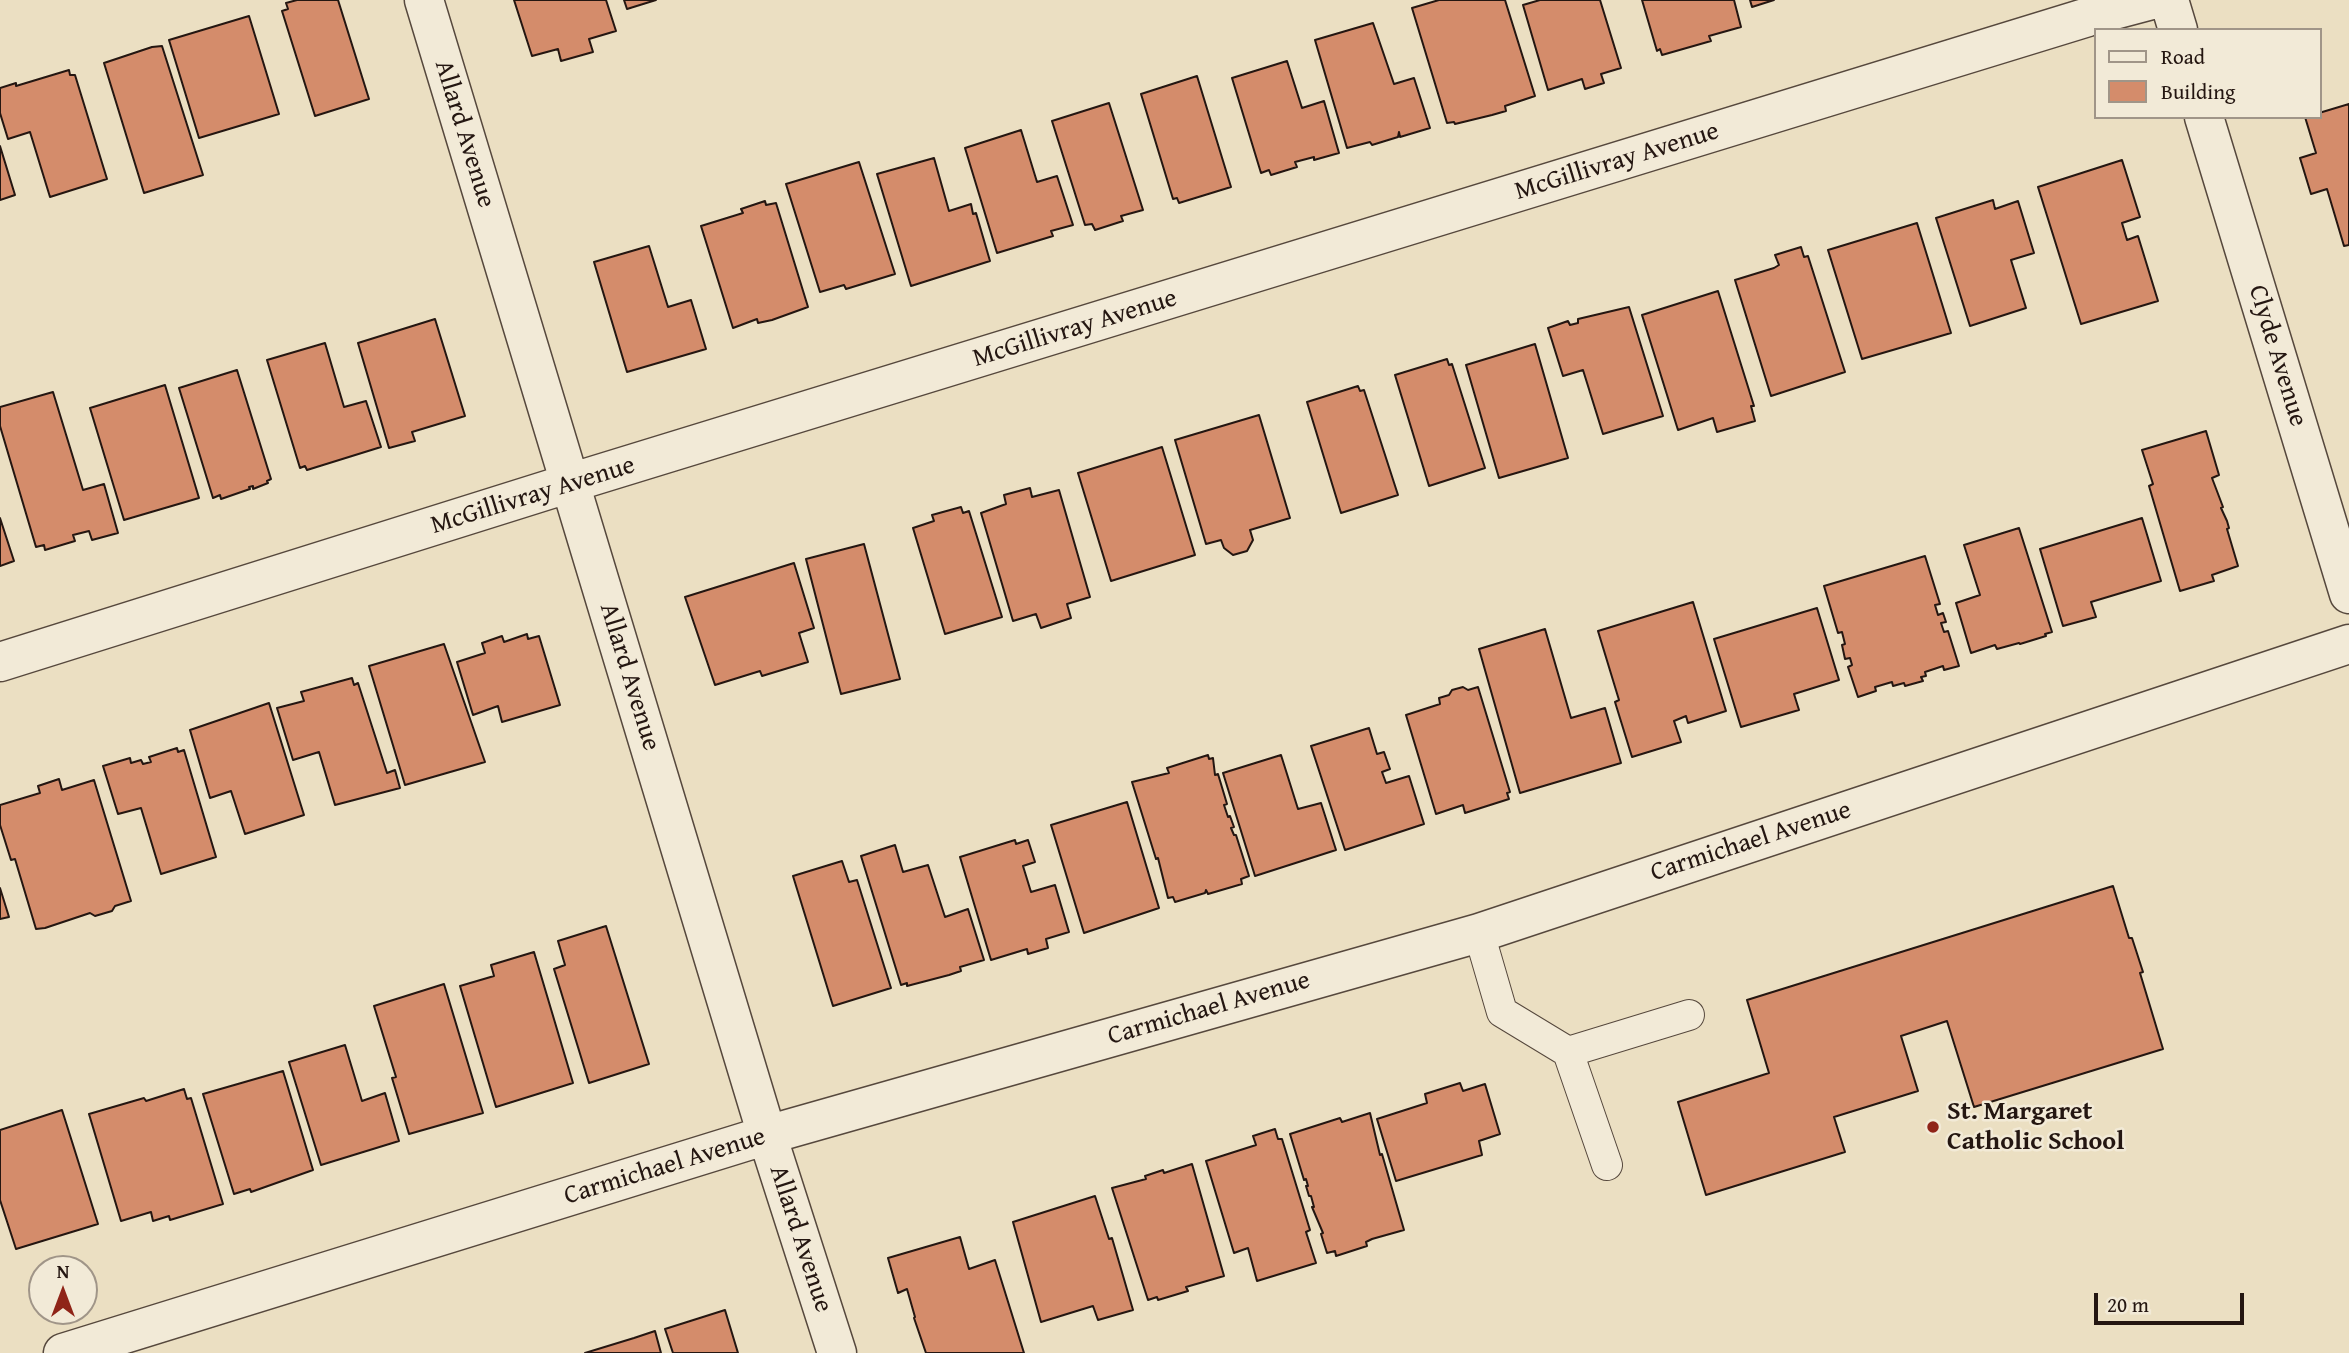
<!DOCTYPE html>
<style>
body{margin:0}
#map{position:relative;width:2349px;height:1353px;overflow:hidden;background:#ebdfc2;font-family:"Gentium Book Plus",serif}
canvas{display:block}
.legend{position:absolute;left:2094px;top:28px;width:228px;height:91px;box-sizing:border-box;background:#f2ead7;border:2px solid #a09588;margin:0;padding:9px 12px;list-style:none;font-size:21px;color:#241611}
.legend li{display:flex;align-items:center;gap:14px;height:35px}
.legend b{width:35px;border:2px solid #a09588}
.north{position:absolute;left:28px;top:1255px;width:70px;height:70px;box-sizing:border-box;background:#f2ead7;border:2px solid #a09588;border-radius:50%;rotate:0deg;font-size:19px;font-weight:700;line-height:28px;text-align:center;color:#241611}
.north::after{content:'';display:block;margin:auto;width:24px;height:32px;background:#8f2418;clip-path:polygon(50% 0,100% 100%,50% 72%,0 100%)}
.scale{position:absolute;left:2094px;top:1293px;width:150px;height:32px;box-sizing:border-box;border:4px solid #241611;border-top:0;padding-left:9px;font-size:21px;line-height:24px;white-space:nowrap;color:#241611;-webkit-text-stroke:5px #f2ead7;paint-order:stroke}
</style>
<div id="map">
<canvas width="2349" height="1353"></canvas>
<ul class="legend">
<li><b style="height:9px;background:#f2ead7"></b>Road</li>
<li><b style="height:19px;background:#d48c6b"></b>Building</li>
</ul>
<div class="north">N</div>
<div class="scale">20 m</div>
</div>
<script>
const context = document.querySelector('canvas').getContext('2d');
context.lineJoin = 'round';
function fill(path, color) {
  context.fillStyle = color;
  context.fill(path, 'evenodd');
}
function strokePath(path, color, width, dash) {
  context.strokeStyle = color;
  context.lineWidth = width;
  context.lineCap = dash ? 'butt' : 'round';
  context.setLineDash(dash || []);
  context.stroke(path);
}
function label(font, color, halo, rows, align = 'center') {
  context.font = font + ' "Gentium Book Plus",serif';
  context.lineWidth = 5;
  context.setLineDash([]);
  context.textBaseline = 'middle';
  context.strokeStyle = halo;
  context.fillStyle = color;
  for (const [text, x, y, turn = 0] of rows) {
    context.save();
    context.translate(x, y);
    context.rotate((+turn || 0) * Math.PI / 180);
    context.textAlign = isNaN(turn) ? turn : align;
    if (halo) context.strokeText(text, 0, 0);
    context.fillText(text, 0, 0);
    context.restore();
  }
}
const building = new Path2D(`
 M297,0H338L369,99L315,116L282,11L288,9L286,3Z
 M514,0H606L616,31L589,39L593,52L561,61L558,49L532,56Z
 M624,0H656L627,9Z
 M1439,0H1505L1535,96L1505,106L1506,111L1492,115L1455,124L1454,122L1447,123L1412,8Z
 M1540,0H1600L1621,68L1601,74L1604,83L1585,89L1582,79L1548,90L1523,5Z
 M1642,0H1734L1741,27L1709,36L1711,41L1662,55L1660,49L1657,51Z
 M1750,0H1774L1752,7Z
 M249,16L279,114L199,138L169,40Z
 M1373,23L1394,84L1414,78L1430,128L1400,137L1399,132L1398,137L1372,145L1370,142L1347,148L1315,40Z
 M162,46L203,175L144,193L104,63L152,47Z
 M1287,61L1302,108L1324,101L1339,153L1314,160V157L1295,162L1297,167L1271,175L1269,170L1261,173L1232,78Z
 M69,70L70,75H75L107,179L50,197L30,132L8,139L0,113V88L16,83V86Z
 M1197,76L1231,187L1179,203L1177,198L1173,199L1141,94Z
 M1109,103L1143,210L1121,216L1123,221L1095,230L1092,224L1085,225L1052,121Z
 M2349,104V245L2344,246L2327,189L2311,194L2300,158L2316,153L2305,117H2319V113Z
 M1021,130L1037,182L1057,176L1073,225L1051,231L1053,236L997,253L965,148Z
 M0,146L15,195L0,200Z
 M934,158L949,211L971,204L973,214L976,213L990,261L911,286L877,174Z
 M2122,160L2140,217L2122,223L2127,240L2138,236L2158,301L2081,324L2038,187Z
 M859,162L895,274L846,289L844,285L820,292L786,184Z
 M1993,200L1995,209L2018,201L2034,253L2011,260L2026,308L1970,326L1936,218Z
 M765,201L766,205L776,203L808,307L772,320L758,323L757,319L733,328L701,226L743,213L741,209Z
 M1917,223L1951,333L1862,359L1828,250Z
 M649,246L668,307L691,300L706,349L627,372L594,262Z
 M1801,247L1804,257L1808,256L1845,372L1771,396L1735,280L1774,268L1779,265L1775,255Z
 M1718,291L1754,406H1751L1755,421L1717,432L1713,418L1678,430L1642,315Z
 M1629,307L1663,416L1603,434L1583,370L1563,376L1548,328L1568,321L1570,325L1578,323V319Z
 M435,319L465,416L412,432L415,441L389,448L358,343Z
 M325,343L344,407L366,401L381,447L307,470L305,466L300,468L267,360Z
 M1535,344L1568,458L1499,478L1466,365Z
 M1447,359L1449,365L1452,364L1485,468L1429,486L1395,375Z
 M237,370L271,479L267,481L268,483L253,489V486L249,487L250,489L221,499L220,495L213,498L179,388Z
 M165,385L199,498L124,520L90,408Z
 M1358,386L1360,391L1364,390L1398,495L1341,513L1307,402Z
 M53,392L83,490L104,484L118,533L92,540L89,531L73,535L75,541L45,550L44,545L36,547L0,426V407Z
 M1259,415L1290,518L1250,530L1253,540L1247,551L1233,555L1224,548L1221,540L1206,544L1175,440Z
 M2206,431L2219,475L2212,478L2223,507L2221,508L2227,521L2229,528L2227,529L2238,566L2212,575L2214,581L2180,591L2149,486L2153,484L2142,450Z
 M1162,447L1195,555L1111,581L1078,473Z
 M1030,488L1032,497L1059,490L1090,597L1067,604L1071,618L1041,628L1036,614L1013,621L981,513L1006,504L1004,495Z
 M961,507L963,513L969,511L1002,617L945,634L913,528L934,521L932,515Z
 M0,518L14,561L0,566Z
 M2142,518L2161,581L2091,602L2096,617L2063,626L2040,549Z
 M2019,528L2052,632L2045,634L2046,636L2020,644L2019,643L1997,649L1995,645L1971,653L1956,603L1980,595L1964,545Z
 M864,544L900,679L841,694L806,559Z
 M1925,556L1940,604L1935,605L1938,615L1943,613L1946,622L1941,623L1944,632L1948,631L1959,666L1944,670L1943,666L1925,672L1926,676L1921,677L1923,681L1905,686L1904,683L1893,686L1892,682L1875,687L1876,691L1858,697L1848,667L1852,665L1850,658L1845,659L1842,645L1845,644L1842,632L1838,633L1824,586Z
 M794,563L814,628L799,633L808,662L762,676L760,671L715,685L685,597Z
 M1693,602L1726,711L1688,723L1686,716L1674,721L1681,742L1632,757L1615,702L1619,700L1598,631Z
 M1817,608L1839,680L1794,694L1799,710L1741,727L1714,639Z
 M1545,629L1571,718L1605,708L1621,763L1520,793L1479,649Z
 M527,634L528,639L539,636L560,705L502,722L498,706L473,715L457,662L485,653L482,643L502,636L504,642Z
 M444,644L485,762L405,785L369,666Z
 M352,678L354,685L358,683L387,773L395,770L400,788L335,805L319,752L293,760L277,708L304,701L301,692Z
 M1463,687L1468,690L1478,687L1510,792L1507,793L1509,799L1465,813L1463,805L1436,814L1406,715L1440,704L1439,698L1449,695L1452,690Z
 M269,703L304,815L245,834L231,791L210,798L190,730Z
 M1369,728L1377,754L1384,752L1390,769L1382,772L1386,783L1409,776L1424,824L1345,850L1311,746Z
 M177,748L178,752L184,750L216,857L161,874L141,808L118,814L103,766L130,758L131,763L141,760L143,764L151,762L149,757Z
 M1208,755L1209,759L1213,758L1215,775L1218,774L1227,804L1224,805L1228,817L1230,816L1234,827L1231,828L1234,835H1236L1249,876L1241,879L1242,884L1208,894L1206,890L1205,893L1175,902L1173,897L1168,898L1158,858L1156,859L1132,782L1169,773L1167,768Z
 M1281,755L1298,809L1321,803L1336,850L1255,876L1223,773Z
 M59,779L62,790L94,780L131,901L115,906L112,911L95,916L90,913L45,928L36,929L15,859L11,860L0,825V805L40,793L38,786Z
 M1127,802L1159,908L1084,933L1051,825Z
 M1015,840L1016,844L1028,840L1035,862L1023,866L1031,892L1055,885L1069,932L1046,939L1048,948L1028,954L1027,949L991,960L960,857Z
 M895,845L903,872L928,865L945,917L968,909L984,960L960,967L961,971L949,975L907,986V983L901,985L861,856Z
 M842,861L849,882L857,880L891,988L833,1006L793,876Z
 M2113,886L2129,938H2132L2143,972L2140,973L2163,1049L1974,1107L1947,1021L1901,1036L1918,1091L1834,1117L1845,1152L1706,1195L1678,1102L1769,1073L1747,1000Z
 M0,888L9,917L0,919Z
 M606,926L649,1064L589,1083L554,969L565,965L558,941Z
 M534,952L573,1083L496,1107L460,986L494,976L491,965Z
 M444,984L483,1113L409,1134L392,1078L396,1077L374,1006Z
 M345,1045L362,1101L385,1093L399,1141L321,1165L289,1062Z
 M283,1071L313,1170L251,1192L250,1189L234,1194L203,1094Z
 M1460,1083L1463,1091L1485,1084L1500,1134L1479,1141L1482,1155L1396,1181L1377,1119L1427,1103L1425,1094Z
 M184,1089L187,1099L191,1098L223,1204L170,1220L169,1216L153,1221L151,1212L121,1221L89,1114L144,1098L146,1101Z
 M62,1110L98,1224L16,1249L0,1200V1130Z
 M1370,1113L1380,1155L1382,1154L1404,1230L1372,1239L1366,1242L1367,1246L1336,1256L1335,1251L1327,1253L1321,1234L1323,1233L1312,1207H1314L1311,1196H1309L1306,1186H1308L1306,1179L1304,1180L1290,1134L1340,1118L1342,1122Z
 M1275,1129L1278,1139H1282L1310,1230L1306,1232L1316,1263L1257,1281L1248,1248L1234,1253L1206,1161L1256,1145L1253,1136Z
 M1192,1164L1224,1276L1186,1287L1188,1291L1158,1300L1157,1297L1148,1300L1112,1188L1146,1179L1145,1176L1163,1170L1164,1173Z
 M1095,1196L1109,1239L1112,1238L1133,1310L1098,1320L1093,1306L1041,1322L1013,1222Z
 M960,1237L969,1269L995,1260L1024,1353H926L914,1318L915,1317L907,1289L898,1293L888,1258Z
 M725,1310L738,1353H673L665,1329Z
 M655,1331L661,1353H585L634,1338Z`);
fill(building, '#d48c6b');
strokePath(building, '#241611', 2);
const service = new Path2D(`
 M1479,933L1502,1012L1568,1052L1607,1165
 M1568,1052L1689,1015`);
const minor = new Path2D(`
 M424,0L767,1135L837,1353
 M2169,0L2178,30
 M2204,117L2349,594
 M0,662L570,483L2088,17L2152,0
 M63,1353L767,1135L1479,933L2349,644`);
strokePath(service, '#56483d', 32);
strokePath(minor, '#56483d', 41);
strokePath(service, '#f2ead7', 30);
strokePath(minor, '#f2ead7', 38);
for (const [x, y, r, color] of [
 [1933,1127,7,"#8f2418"]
]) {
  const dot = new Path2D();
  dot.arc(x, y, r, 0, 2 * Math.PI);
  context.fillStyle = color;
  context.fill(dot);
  strokePath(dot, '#f2ead7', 2.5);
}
label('26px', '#241611', '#f2ead7', [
 ["Allard Avenue",464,134,73],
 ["McGillivray Avenue",1617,162,-17],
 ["McGillivray Avenue",1075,329,-17],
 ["Clyde Avenue",2277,356,73],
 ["McGillivray Avenue",533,496,-17],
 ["Allard Avenue",629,677,73],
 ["Carmichael Avenue",1751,842,-18],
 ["Carmichael Avenue",1209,1009,-16],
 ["Carmichael Avenue",665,1167,-17],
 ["Allard Avenue",800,1239,72]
]);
label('bold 26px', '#241611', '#f2ead7', [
 ["St. Margaret",1947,1112],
 ["Catholic School",1947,1142]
], 'left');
</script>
